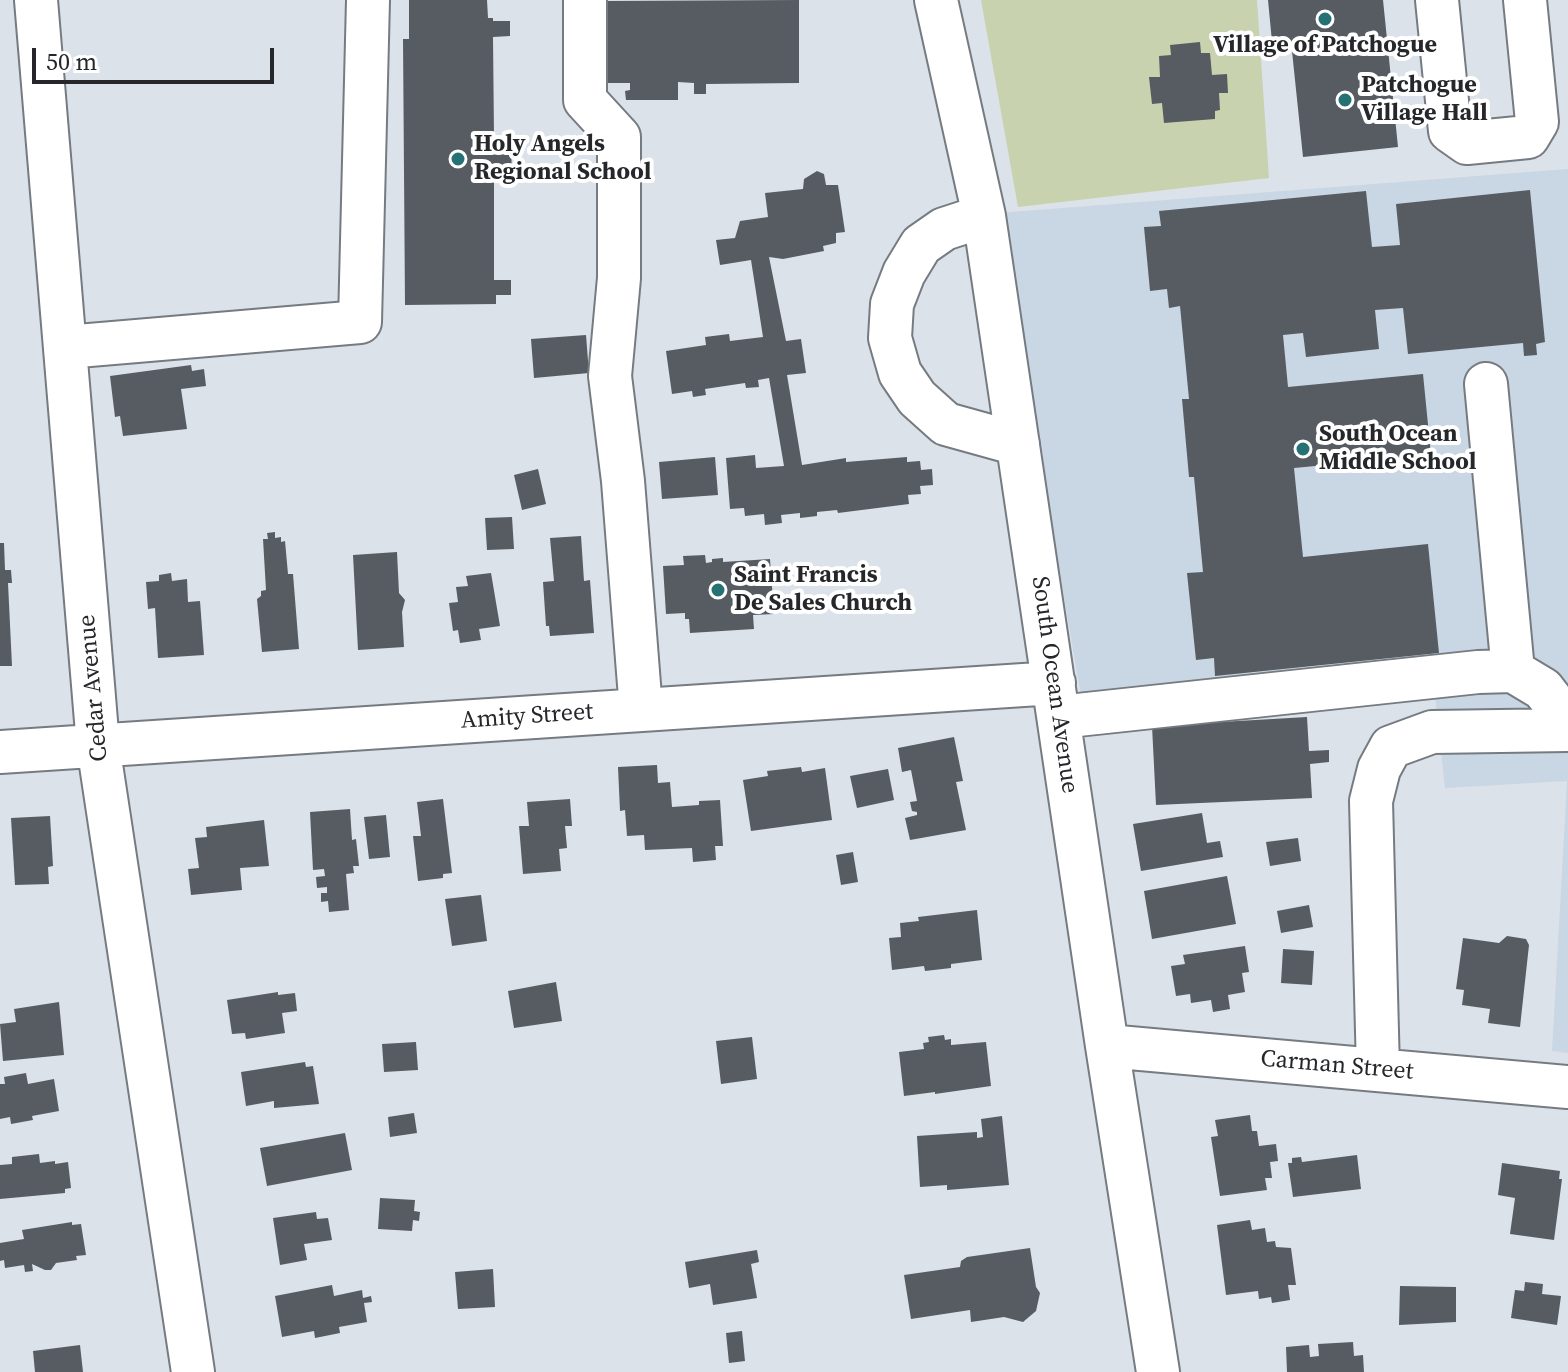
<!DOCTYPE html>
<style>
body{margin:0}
#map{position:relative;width:1568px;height:1372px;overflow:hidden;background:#dbe2e9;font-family:"Source Serif 4",serif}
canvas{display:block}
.scale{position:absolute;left:32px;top:48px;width:242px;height:36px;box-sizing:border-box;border:4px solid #25272a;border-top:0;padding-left:10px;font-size:24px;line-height:28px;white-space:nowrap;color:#25272a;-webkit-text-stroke:6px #fff;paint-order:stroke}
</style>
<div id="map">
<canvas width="1568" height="1372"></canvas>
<div class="scale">50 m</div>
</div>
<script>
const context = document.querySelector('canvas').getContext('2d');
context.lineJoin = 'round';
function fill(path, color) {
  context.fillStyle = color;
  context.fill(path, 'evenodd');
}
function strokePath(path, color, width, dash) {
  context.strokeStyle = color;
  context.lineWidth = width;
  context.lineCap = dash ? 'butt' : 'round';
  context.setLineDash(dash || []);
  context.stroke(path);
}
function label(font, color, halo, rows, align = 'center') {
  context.font = font + ' "Source Serif 4",serif';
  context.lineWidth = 8;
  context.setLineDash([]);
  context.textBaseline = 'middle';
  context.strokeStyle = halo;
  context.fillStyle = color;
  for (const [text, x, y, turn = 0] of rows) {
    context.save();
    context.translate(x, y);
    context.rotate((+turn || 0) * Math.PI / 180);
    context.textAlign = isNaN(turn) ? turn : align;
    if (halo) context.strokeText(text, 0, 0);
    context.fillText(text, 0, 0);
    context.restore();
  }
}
fill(new Path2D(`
 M1568,169V1053L1552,1051L1567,781L1445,788L1434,686L1086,725L998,213Z`), '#c9d6e3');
fill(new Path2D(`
 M981,0H1257L1269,178L1018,207Z`), '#c9d2af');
fill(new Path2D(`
 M409,0H487L488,18H493V21H510V36L493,37L494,137H511L512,182H494V280H511V295H496V304L405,305L403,39H409Z
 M799,0V83L706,84V94H694V83L678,82V100H626L625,91L630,90V83H608L607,1Z
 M1268,0H1383L1398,147L1303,157L1292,51L1273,52Z
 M1200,42L1201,53H1210L1212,75L1227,74L1228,93H1219L1220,110L1215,111V119L1164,123L1162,103L1152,104L1149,77H1160L1159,56L1171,55L1170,45Z
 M817,171L824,174L826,185H838L845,232L836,233V243L823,246L824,251L783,259L769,257L786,341L801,339L806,373L787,375L802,465L846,458V462L907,457V462L920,461L921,470L932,469L933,485L920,486L921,494L908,495L909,504L838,513L837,510L817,512V516L800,518V513L781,515L782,523L765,525L764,514L745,516L744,508L730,509L726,458L755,455L756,468L784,466L769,378L758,380L759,387L746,388L745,383L705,389L706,395L693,397L692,391L672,394L666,351L706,345L705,337L729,334L730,341L763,337L751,260L720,265L716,240L735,238L740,221L768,217L765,193L803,189L804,179Z
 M1530,190L1545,342L1536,344L1537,355L1524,356L1523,343L1408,354L1403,308L1375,310L1379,349L1306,357L1303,333L1283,335L1288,387L1423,374L1431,455L1294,468L1303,557L1428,544L1439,653L1215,676L1214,658L1196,660L1187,573L1203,572L1194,477H1189L1182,399H1189L1180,306L1169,308L1167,289L1150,291L1144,227L1161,226L1159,211L1366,191L1372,247L1400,245L1396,204Z
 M586,335L589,373L534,378L531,339Z
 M191,365L192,371L204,369L206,386L181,389L187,429L123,436L120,416L115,417L110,376Z
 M715,457L718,495L662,499L659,462Z
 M538,469L546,504L522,510L514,475Z
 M512,517L514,549L487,550L485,518Z
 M275,532V538L281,537V542L285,541L288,574H293L299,649L262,652L257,599L261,596V591L266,590L263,539H268L267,533Z
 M581,536L584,581L590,580L594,633L550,636L549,626H546L543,582L554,581L550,538Z
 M0,543H4L5,570H11L12,583H8L12,666H0Z
 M397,552L399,593L405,600L402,612L404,647L358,650L353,555Z
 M705,555L706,563L712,562V559L723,558V562L770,559L774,614L753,615L754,629L690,633L689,619H685V613L666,614L663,566L684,565L683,556Z
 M171,573L172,581L187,579L188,602L200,601L204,655L158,658L155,608L148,609L146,582L159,581V575Z
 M491,573L500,626L479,629L481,640L460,643L458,630L453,631L449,603L458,602L456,587L468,586L466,576Z
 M1307,717L1309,751L1329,750V762L1310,764L1312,798L1156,805L1152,726Z
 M954,737L963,781L956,782L966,830L910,840L905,818L917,815V812L912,811L910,802L917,801L911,770L902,772L898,748Z
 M657,765L658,783L670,782L672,807L699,805V801L720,800L723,846H715L716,860L693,862L692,848L645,850L644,835L627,836L625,810L620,811L618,767Z
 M801,767L802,772L825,768L832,820L751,831L743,780L768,776L767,771Z
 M888,769L894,800L857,808L850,776Z
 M443,799L452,873L443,874V878L418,881L413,836H421L417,802Z
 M570,799L572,826H565L567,848L559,849L561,871L523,874L519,826H529L527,802Z
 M350,809L352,840L356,839L359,866H353L354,873L346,874L349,910L329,912L328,901L321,902V893H327V887L317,888L316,877L325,876L324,869L313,870L310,812Z
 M1202,813L1207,843L1220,841L1223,857L1141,871L1133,824Z
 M386,815L390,857L369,859L364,817Z
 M50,816L53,866L48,867L49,884L15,885L11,818Z
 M264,820L269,866L240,868L242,890L191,895L188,869L199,868L195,838L207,837L206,827Z
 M1298,838L1301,861L1270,866L1266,842Z
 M853,852L858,882L841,885L836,855Z
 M1227,876L1236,924L1152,939L1144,891Z
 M481,895L487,941L452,946L445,899Z
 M1309,905L1313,927L1281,933L1277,911Z
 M977,910L982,960L951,964V968L925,971L924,966L892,970L889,938L901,937L900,923L919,921L918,917Z
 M1507,936L1526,939L1529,945L1520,1027L1488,1023L1490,1009L1462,1005L1464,990L1456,989L1463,938L1499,943Z
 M1245,946L1249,972L1242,973L1245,992L1228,995L1230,1009L1213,1012L1211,1000L1191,1003L1190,994L1176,996L1171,966L1185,964L1183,955Z
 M1283,949L1314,951L1312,985L1281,983Z
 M556,982L562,1021L514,1028L508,991Z
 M278,992V995L295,993L297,1011L282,1013L285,1033L246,1039L245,1033L232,1034L227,1000Z
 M59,1002L64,1055L3,1061L0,1024L16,1022L14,1009Z
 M944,1035L945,1040L951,1039V1045L986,1042L991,1086L935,1094V1092L904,1096L899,1052L924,1049L923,1043L929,1042L928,1037Z
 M752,1037L757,1079L721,1084L716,1041Z
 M416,1042L418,1070L384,1072L382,1044Z
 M305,1062L306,1067L313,1066L319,1104L274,1108V1101L246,1106L241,1072Z
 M26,1073L28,1084L54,1079L59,1111L32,1116L33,1120L11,1124L10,1117L0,1119V1084H5L4,1077Z
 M414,1113L417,1133L390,1137L388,1117Z
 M1250,1115L1252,1131H1257L1259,1146L1276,1144L1278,1161L1270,1162L1272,1178H1265L1267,1190L1220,1196L1211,1137L1218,1136L1215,1120Z
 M1002,1116L1009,1185L947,1190V1185L920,1187L917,1136L977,1132V1138L983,1137L981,1119Z
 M345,1133L352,1170L267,1186L260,1148Z
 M39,1154L40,1163L55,1161V1164L68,1162L71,1188L65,1189V1193L0,1199V1165L12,1164V1157Z
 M1357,1155L1361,1189L1293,1197L1288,1163H1292V1158L1301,1157L1302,1162Z
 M1502,1163L1560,1171L1559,1179H1562L1554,1240L1510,1234L1515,1198L1498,1195Z
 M380,1198L415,1200L414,1211L420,1212L419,1221L413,1220L412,1231L378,1229Z
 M316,1212L317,1219L328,1218L332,1240L304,1244L307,1260L280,1265L273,1218Z
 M1250,1220L1252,1230L1265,1228L1267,1242L1275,1241L1276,1247L1291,1248L1296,1285H1288L1290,1300L1272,1303L1271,1297L1259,1299L1258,1291L1226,1295L1217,1225Z
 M72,1222V1225L81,1224L86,1255L76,1256L77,1260L56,1263L51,1270H45L32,1264L33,1271L25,1272L24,1265L5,1268L4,1260L0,1261V1243L24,1239L22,1230Z
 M1030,1248L1036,1287L1040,1293L1036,1311L1023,1322L1004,1317L971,1322L970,1310L911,1319L904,1275L960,1267L961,1261L967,1257Z
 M757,1250L759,1262L751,1264L757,1298L713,1305L710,1284L689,1288L685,1262Z
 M493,1269L495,1307L458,1309L455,1272Z
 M1525,1282L1543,1284L1542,1294L1561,1296L1557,1325L1511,1318L1515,1290L1524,1291Z
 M332,1285L334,1296L362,1290L363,1298L371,1296L372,1302L364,1303L367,1322L339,1327L340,1333L315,1338L314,1331L282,1337L275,1296Z
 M1400,1286L1456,1287V1322L1399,1325Z
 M742,1331L745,1361L729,1363L726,1333Z
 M1353,1342L1354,1356L1363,1355L1364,1372H1287L1286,1347L1309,1345L1310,1357L1319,1356L1318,1344Z
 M80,1345L83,1372H35L33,1351Z`), '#565c62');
const minor = new Path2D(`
 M36,0L98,745L193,1372
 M585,0V100L619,137V278L610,376L623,481L641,710
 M936,0L984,216L1107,1046L1158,1372
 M1437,0L1450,131L1467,143L1528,137L1537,122L1525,0
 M984,216L944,229L921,245L904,273L892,304L890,338L900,373L917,398L946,424L1018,444
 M66,347L360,322L368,0
 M1486,384L1513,671
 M1059,717L1478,672L1513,671L1543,689L1568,721
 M0,752L1054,683
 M1107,1046L1568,1087
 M1378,1070L1371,801L1379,769L1391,747L1432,732L1568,730`);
strokePath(minor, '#757b81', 46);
strokePath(minor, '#fff', 42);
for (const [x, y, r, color] of [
 [1325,19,8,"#267173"],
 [1345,100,8,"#267173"],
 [458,159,8,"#267173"],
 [1303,449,8,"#267173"],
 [718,590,8,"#267173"]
]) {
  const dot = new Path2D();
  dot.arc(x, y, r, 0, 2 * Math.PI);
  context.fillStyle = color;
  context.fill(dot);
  strokePath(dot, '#fff', 3);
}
label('bold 24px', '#25272a', '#fff', [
 ["Village of Patchogue",1325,46,"center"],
 ["Patchogue",1361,86],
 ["Village Hall",1361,114],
 ["Holy Angels",474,145],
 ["Regional School",474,173],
 ["South Ocean",1319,435],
 ["Middle School",1319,463],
 ["Saint Francis",734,576],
 ["De Sales Church",734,604]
], 'left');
label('24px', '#25272a', '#fff', [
 ["South Ocean Avenue",1054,685,82],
 ["Cedar Avenue",94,688,-95],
 ["Amity Street",527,717,-4],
 ["Carman Street",1337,1066,5]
]);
</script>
